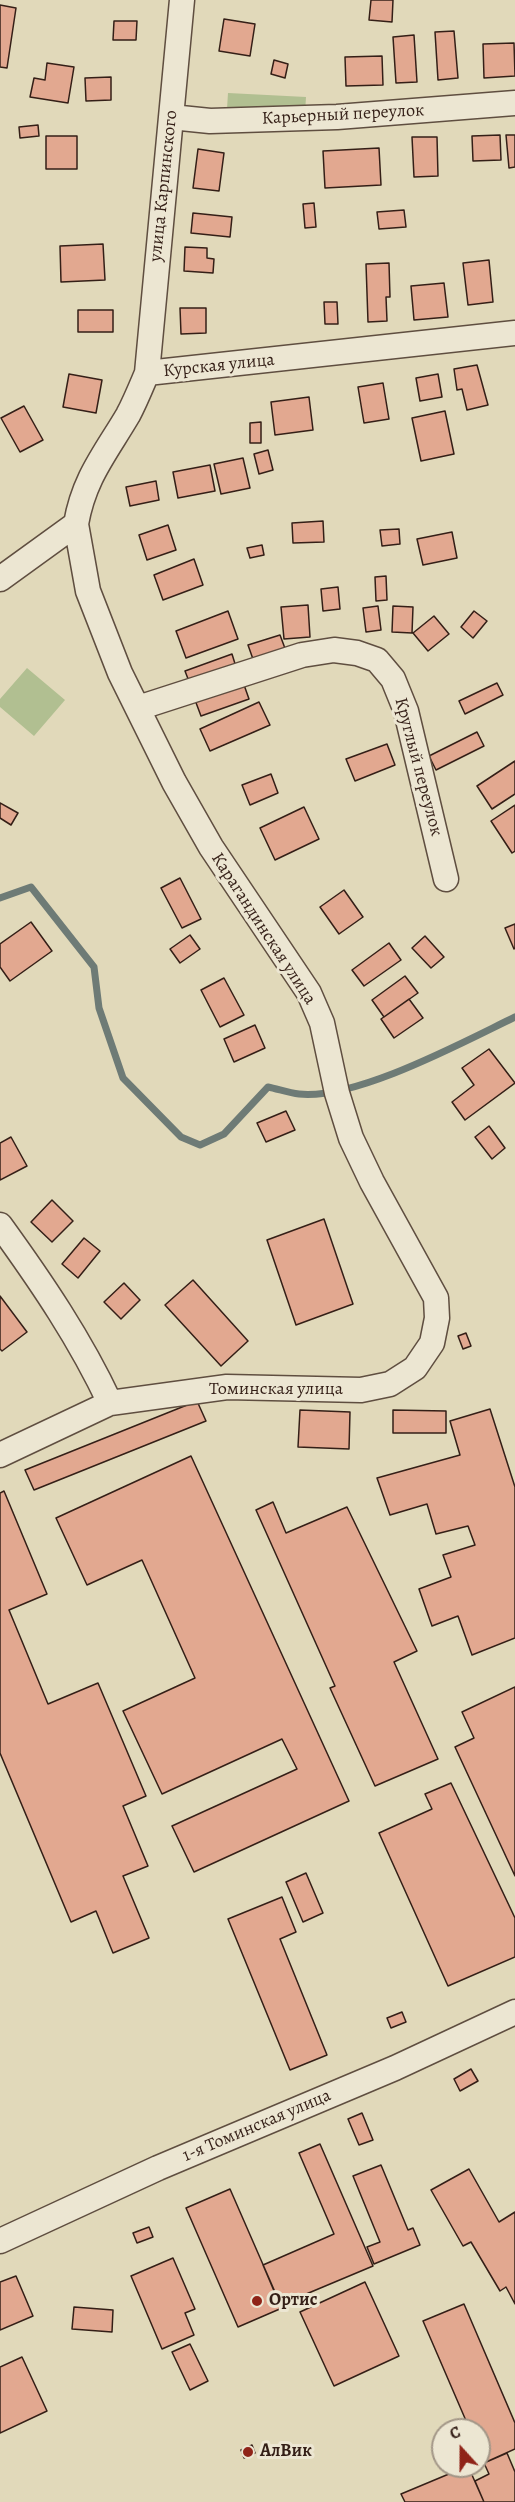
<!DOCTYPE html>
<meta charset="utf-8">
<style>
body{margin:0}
#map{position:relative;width:515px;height:2502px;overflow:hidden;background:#e1d9ba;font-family:Alegreya,serif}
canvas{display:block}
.north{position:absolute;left:431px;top:2418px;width:60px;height:60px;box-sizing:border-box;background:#ece6d2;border:2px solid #a29687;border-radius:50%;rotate:339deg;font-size:16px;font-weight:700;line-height:24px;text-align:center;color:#341f17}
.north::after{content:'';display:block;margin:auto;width:21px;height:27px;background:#8f2418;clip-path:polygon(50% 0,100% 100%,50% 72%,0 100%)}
</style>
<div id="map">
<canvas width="515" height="2502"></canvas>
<div class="north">С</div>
</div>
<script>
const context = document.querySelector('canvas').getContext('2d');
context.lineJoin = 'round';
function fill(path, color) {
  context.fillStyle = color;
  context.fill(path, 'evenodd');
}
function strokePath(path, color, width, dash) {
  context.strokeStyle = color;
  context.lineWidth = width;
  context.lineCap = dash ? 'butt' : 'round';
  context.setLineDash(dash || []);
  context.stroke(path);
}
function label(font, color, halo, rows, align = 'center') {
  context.font = font + ' Alegreya,serif';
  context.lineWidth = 6;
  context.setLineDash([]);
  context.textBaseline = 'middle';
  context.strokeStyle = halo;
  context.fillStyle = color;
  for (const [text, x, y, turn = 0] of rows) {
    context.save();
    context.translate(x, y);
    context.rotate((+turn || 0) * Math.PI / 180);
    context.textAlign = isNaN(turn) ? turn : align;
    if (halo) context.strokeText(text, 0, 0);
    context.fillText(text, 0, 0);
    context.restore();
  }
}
fill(new Path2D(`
 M228,93L306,97L305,113L227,109Z
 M27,668L65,700L34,736L0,707V699Z`), '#b1bf91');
strokePath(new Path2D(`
 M0,898L31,887L94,967L99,1008L123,1078L181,1137L200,1145L224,1134L268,1087C278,1089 289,1093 299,1094C356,1100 463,1042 515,1017`), '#6e7b76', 7);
const building = new Path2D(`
 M371,0H393L392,22L369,20Z
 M0,5L16,8L7,68L0,67Z
 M224,19L255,24L250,56L219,51Z
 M114,21H137L136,40H113Z
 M454,31L458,78L438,80L435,32Z
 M414,35L417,82L396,83L393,37Z
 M514,43L515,76L484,78L483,44Z
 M382,56L383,85L346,86L345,57Z
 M274,60L288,64L285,78L271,74Z
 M47,63L74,67L68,103L30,97L34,78L45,80Z
 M111,77V100L86,101L85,78Z
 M38,125L39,136L20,138L19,127Z
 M500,135L501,160L473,161L472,136Z
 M506,135H515V167L509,168Z
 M46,136H77V169H46Z
 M412,137H437L438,176L414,177Z
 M379,148L381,185L325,188L323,151Z
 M198,149L224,153L219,191L193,188Z
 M314,203L316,227L305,228L303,204Z
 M404,210L406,227L379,229L377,212Z
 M193,213L232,217L230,237L191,233Z
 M103,244L105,280L61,282L60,246Z
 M185,247L207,248V258L214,259L213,273L184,271Z
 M489,260L493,302L468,305L463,263Z
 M389,263L390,297H386L387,321L368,322L366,264Z
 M444,283L448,317L414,320L411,286Z
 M324,302H337L338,324H325Z
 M180,308H206V333L181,334Z
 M78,310H113V332H78Z
 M477,365L488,405L467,410L462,389L457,390L454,369Z
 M69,374L102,380L96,413L63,407Z
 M438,374L442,397L420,401L416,378Z
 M383,383L389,419L364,423L358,387Z
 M309,397L313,430L275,435L271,402Z
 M24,406L43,440L20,452L1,418Z
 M445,411L454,454L421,461L412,418Z
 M261,422V443H250V423Z
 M268,450L273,470L259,474L254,454Z
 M243,458L250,488L221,494L214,464Z
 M210,465L215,491L178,498L173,472Z
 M156,481L159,500L130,506L126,487Z
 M323,521L324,542L293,543L292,523Z
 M168,525L176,550L147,560L139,535Z
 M399,529L400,544L382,546L380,530Z
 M452,532L457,558L423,565L417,539Z
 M262,545L264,555L250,558L247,548Z
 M194,559L203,585L163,600L154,575Z
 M386,576L387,600L376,601L375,577Z
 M338,587L340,609L323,611L321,589Z
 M308,605L310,637L284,639L281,607Z
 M378,606L381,630L366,632L363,608Z
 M393,606L413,607L412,633L392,632Z
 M228,611L238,639L186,658L176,631Z
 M474,611L487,621L473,638L461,627Z
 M434,616L449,634L428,651L413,633Z
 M280,635L286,651L254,662L248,645Z
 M232,654L236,667L190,684L185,671Z
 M243,682L249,699L201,716L195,700Z
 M497,683L503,695L465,714L459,701Z
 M259,702L270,725L210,751L200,729Z
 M477,732L484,746L436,770L429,756Z
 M387,744L395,765L355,781L346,759Z
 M515,761V794L492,809L477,786Z
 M271,774L278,793L250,805L242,785Z
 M0,803L18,813L11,825L0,818Z
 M515,805V851L512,853L491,821Z
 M304,807L319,839L275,860L260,828Z
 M180,878L201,919L182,928L161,888Z
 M344,890L363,917L339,934L320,907Z
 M31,922L52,951L10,981L0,967V944Z
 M515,924V948L514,949L505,928Z
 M190,935L200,949L180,963L170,949Z
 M425,936L444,957L431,968L412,948Z
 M389,943L401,960L364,986L352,970Z
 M405,976L418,993L384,1017L372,1000Z
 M224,978L244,1015L220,1027L201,990Z
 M409,999L423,1018L394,1038L381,1019Z
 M255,1025L265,1048L234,1062L224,1039Z
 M489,1049L515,1083L465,1120L452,1102L474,1085L462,1068Z
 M286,1111L295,1130L266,1142L257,1123Z
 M489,1126L505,1148L492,1159L475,1137Z
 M11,1137L27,1166L0,1180V1143Z
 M52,1200L73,1221L52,1242L31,1222Z
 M324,1219L353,1304L296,1325L267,1240Z
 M84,1238L100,1251L78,1278L62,1264Z
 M193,1280L248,1341L221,1366L165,1305Z
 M124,1283L140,1300L121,1319L104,1302Z
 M0,1296L27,1332L2,1351L0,1349Z
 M466,1333L471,1346L463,1349L458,1336Z
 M197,1401L206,1421L34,1490L25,1470Z
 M490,1409L515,1487V1638L472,1655L458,1616L432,1626L419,1589L451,1577L443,1555L475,1545L468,1526L436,1534L427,1504L390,1515L377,1478L460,1455L450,1421Z
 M300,1410L350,1412L349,1449L298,1447Z
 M393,1410L446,1411V1433H393Z
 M191,1456L349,1801L194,1872L172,1826L297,1769L282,1739L162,1794L123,1711L195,1678L142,1560L87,1585L56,1518Z
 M4,1491L47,1594L9,1610L48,1704L98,1683L146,1796L123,1806L148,1866L123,1876L149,1938L113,1953L96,1911L71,1922L0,1753V1493Z
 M273,1502L286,1533L347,1507L417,1651L394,1662L438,1759L375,1786L330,1688L335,1686L256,1510Z
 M515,1687V1876L455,1747L474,1738L462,1712Z
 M451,1783L515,1918V1957L448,1986L379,1833L432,1809L425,1794Z
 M306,1873L323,1913L303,1922L286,1882Z
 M282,1897L296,1932L280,1939L327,2055L290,2070L228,1919Z
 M402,2012L406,2022L391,2028L387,2018Z
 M471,2069L478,2081L460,2091L454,2079Z
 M362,2113L373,2140L359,2145L348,2119Z
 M320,2144L373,2266L280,2305L263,2265L334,2234L299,2153Z
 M381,2165L408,2230L413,2228L420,2245L374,2264L367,2247L380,2242L353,2176Z
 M469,2169L499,2222L515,2212V2304L506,2287L500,2291L471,2242L463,2246L431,2190Z
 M230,2189L282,2308L238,2327L186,2208Z
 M149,2227L153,2237L137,2243L133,2233Z
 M173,2258L195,2309L185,2313L194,2335L162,2349L131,2276Z
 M16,2276L33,2316L0,2330V2282Z
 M365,2282L399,2356L334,2386L300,2312Z
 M464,2304L515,2423V2449L484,2463L479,2450V2430H470L423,2321Z
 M74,2307L113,2310L112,2332L72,2329Z
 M190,2344L208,2381L190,2390L172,2352Z
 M22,2357L47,2411L0,2433V2367Z
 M252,2445L255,2453L244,2458L241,2450Z
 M507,2453L515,2472V2502H484L475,2481L489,2474L484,2463Z
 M468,2466L484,2502H405L401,2494Z`);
fill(building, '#e2a890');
strokePath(building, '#341f17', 1.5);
const street = new Path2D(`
 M171,117L210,121L337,117L515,103
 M147,373L182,0
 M0,579L76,524C84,478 105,454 128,415C135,402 141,387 147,373L515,333
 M138,708L302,655L334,650L357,653L377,660L393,679L406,711L446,879
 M0,1225C42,1283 80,1339 110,1403
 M0,1455L110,1403L227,1387L361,1390L390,1384L415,1368L432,1343L437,1318L436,1298L372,1182L351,1138L337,1093L322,1023L309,993L211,847L174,782L120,673L88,591L76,524
 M0,2241L158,2168L395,2068L515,2012`);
strokePath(street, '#5f4e40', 27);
strokePath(street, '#ece6d2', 24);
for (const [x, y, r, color] of [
 [257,2301,6,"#8f2418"],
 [248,2452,6,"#8f2418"]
]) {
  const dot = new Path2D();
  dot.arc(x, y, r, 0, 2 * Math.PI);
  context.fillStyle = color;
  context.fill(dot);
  strokePath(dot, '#ece6d2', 2);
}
label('18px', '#341f17', '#ece6d2', [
 ["Карьерный переулок",343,115,-3],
 ["улица Карпинского",164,186,-84],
 ["Курская улица",219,366,-6],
 ["Круглый переулок",418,767,75],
 ["Карагандинская улица",263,929,57],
 ["Томинская улица",276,1390],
 ["1-я Томинская улица",257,2126,-23]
]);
label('bold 18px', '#341f17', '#ece6d2', [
 ["Ортис",269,2301],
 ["АлВик",260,2452]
], 'left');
</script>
